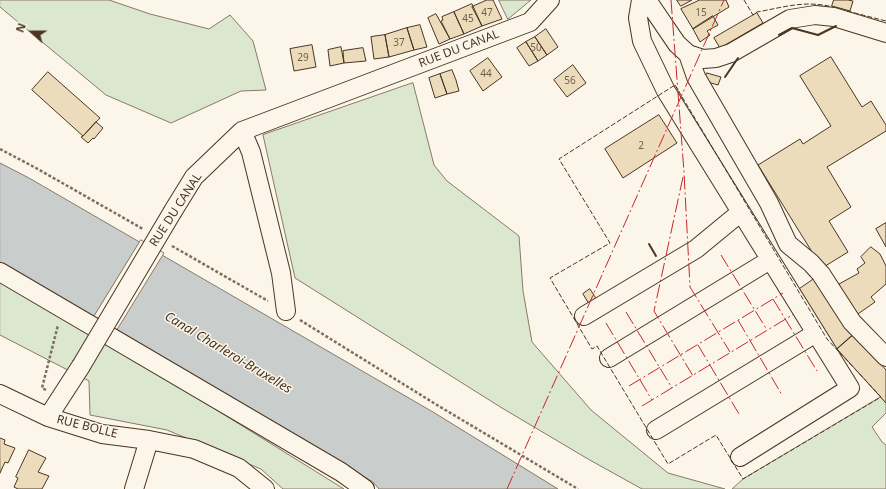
<!DOCTYPE html>
<style>
body{margin:0}
#map{position:relative;width:886px;height:489px;overflow:hidden;background:#fbf6e9;font-family:"Noto Sans",sans-serif}
canvas{display:block}
.north{position:absolute;left:12px;top:12px;width:40px;height:40px;-webkit-text-stroke:3px #fbf6e9;paint-order:stroke;rotate:291deg;font-size:11px;font-weight:700;line-height:16px;text-align:center;color:#4a3520}
.north::after{content:'';display:block;margin:auto;width:14px;height:18px;background:#4a3520;clip-path:polygon(50% 0,100% 100%,50% 72%,0 100%)}
</style>
<div id="map">
<canvas width="886" height="489"></canvas>
<div class="north">N</div>
</div>
<script>
const context = document.querySelector('canvas').getContext('2d');
context.lineJoin = 'round';
function fill(path, color) {
  context.fillStyle = color;
  context.fill(path, 'evenodd');
}
function strokePath(path, color, width, dash) {
  context.strokeStyle = color;
  context.lineWidth = width;
  context.lineCap = dash ? 'butt' : 'round';
  context.setLineDash(dash || []);
  context.stroke(path);
}
function label(font, color, halo, rows, align = 'center') {
  context.font = font + ' "Noto Sans",sans-serif';
  context.lineWidth = 3;
  context.setLineDash([]);
  context.textBaseline = 'middle';
  context.strokeStyle = halo;
  context.fillStyle = color;
  for (const [text, x, y, turn = 0] of rows) {
    context.save();
    context.translate(x, y);
    context.rotate((+turn || 0) * Math.PI / 180);
    context.textAlign = isNaN(turn) ? turn : align;
    if (halo) context.strokeText(text, 0, 0);
    context.fillText(text, 0, 0);
    context.restore();
  }
}
const green = new Path2D(`
 M0,0H109L150,14L209,29L230,15L253,41L266,90L241,91L171,123L106,95L0,7Z
 M499,0H531L508,19Z
 M413,83L434,165L447,181L519,236L523,291L532,342L591,410L668,473L725,489H642L588,459L502,408L295,278L263,135Z
 M0,280L112,345L344,489H283L261,469L167,430L90,415L89,381L0,335Z
 M881,397L886,403V413L872,427L882,442L886,445V489H732L743,479Z`);
fill(green, '#dce7d0');
strokePath(green, '#887966', 1);
const water = new Path2D(`
 M0,163L29,178L433,412L558,489H379L373,482L0,263Z`);
fill(water, '#c9cecd');
strokePath(water, '#887966', 1);
const pier = new Path2D(`
 M141,240L164,253L115,333L92,320Z`);
fill(pier, '#fbf6e9');
strokePath(pier, '#887966', 1);
const building = new Path2D(`
 M487,0H493L502,19L482,26L472,7Z
 M677,0H692L681,6Z
 M700,0H726L729,7L693,29L681,9Z
 M834,0H848L853,1L850,11L832,6Z
 M472,4L482,26L464,34L454,12Z
 M454,12L464,34L450,39L441,21L443,20L442,17Z
 M757,13L763,23L720,48L714,38Z
 M436,14L450,39L439,44L428,18Z
 M713,16L718,25L707,31L710,35L700,42L693,29Z
 M420,25L427,47L414,50L407,28Z
 M407,28L414,50L389,57L385,35Z
 M546,29L558,47L547,55L535,37Z
 M385,35L389,57L374,59L371,37Z
 M535,37L547,55L538,61L526,42Z
 M526,42L538,61L529,66L517,48Z
 M312,45L316,67L294,71L290,49Z
 M341,47L344,63L330,66L328,50Z
 M363,48L366,61L344,63L343,51Z
 M831,57L862,107L871,101L886,125V131L827,167L851,207L829,221L848,252L822,268L758,165L800,139L803,144L831,126L800,76Z
 M488,58L502,77L483,91L470,71Z
 M573,65L586,83L567,97L554,80Z
 M452,70L456,80L459,91L447,94L440,74Z
 M48,72L100,118L83,136L32,90Z
 M707,73L721,77L718,85L704,81Z
 M440,74L447,94L435,98L429,78Z
 M659,115L677,143L623,178L605,149Z
 M96,122L103,128L94,139L93,138L88,143L81,137L83,136Z
 M886,223V247L876,229Z
 M871,247L880,254L886,266V284L871,297L875,302L855,316L837,290L839,284L859,273L857,269L865,263L861,257Z
 M814,279L818,286L822,285L854,334L837,349L827,339L798,290Z
 M590,289L597,300L589,304L583,294Z
 M854,334L886,370V403L837,349Z
 M0,438L5,440L4,444L15,448L8,463L5,462L0,473Z
 M29,450L46,458L38,472L49,476L42,489H18L14,487L18,478L16,477Z`);
fill(building, '#ecdcbc');
strokePath(building, '#4a3520', 1);
const minor = new Path2D(`
 M641,0L638,18L642,41L666,91L850,388L740,457
 M647,0L677,44L688,54L703,59L716,58L731,53L790,19L815,15L834,17L886,33
 M688,54L696,77L769,203L788,244L811,263L821,274L852,322L886,357
 M242,131L251,152L281,273L286,311
 M173,211L194,177L242,131L530,22L550,0
 M0,272L341,472L365,489
 M584,316L696,249L741,212
 M609,358L770,260
 M0,394L48,417L102,434L149,440L194,449L239,468L265,489
 M48,417L81,366
 M656,430L816,333
 M134,489L149,440`);
strokePath(minor, '#4a3520', 20);
strokePath(new Path2D(`
 M0,149L36,168L143,229
 M172,246L268,301
 M300,320L437,405L578,489
 M46,390L42,388L58,325`), '#7f6f5c', 2.5, [3, 2]);
strokePath(minor, '#fbf6e9', 18);
const minorBridge = new Path2D(`
 M81,366L173,211`);
strokePath(minorBridge, '#4a3520', 20, []);
strokePath(minorBridge, '#fbf6e9', 18);
strokePath(new Path2D(`
 M744,0L753,15L757,12C785,7 805,0 833,7
 M847,11L886,21
 M675,85L827,339L881,397L743,479L716,435L668,464L597,346L592,349L550,278L610,243L559,159Z`), '#4a3520', 1, [5, 2]);
strokePath(new Path2D(`
 M779,35L792,28L818,35L836,26
 M725,77L738,58
 M649,244L656,256`), '#4a3520', 2);
strokePath(new Path2D(`
 M671,0L684,172L690,287L730,352
 M683,177L654,311L693,376
 M721,255L767,330
 M773,299L817,371
 M626,312L672,388
 M738,320L782,395
 M606,323L652,400
 M698,345L739,414
 M629,386L783,293
 M642,406L794,314
 M507,489L724,0`), '#c62828', 1, [14, 3, 2, 3]);
label('10px', '#725f47', null, [
 ["47",487,13],
 ["15",701,13],
 ["45",468,19],
 ["37",399,43],
 ["50",536,48],
 ["29",303,58],
 ["44",486,74],
 ["56",570,81],
 ["2",641,146]
]);
label('12px', '#4a3520', '#fbf6e9', [
 ["RUE DU CANAL",459,49,-21],
 ["RUE DU CANAL",176,210,-57],
 ["RUE BOLLE",87,427,14]
]);
label('italic 13px', '#4a3520', '#fbf6e9', [
 ["Canal Charleroi-Bruxelles",228,353,31]
]);
</script>
